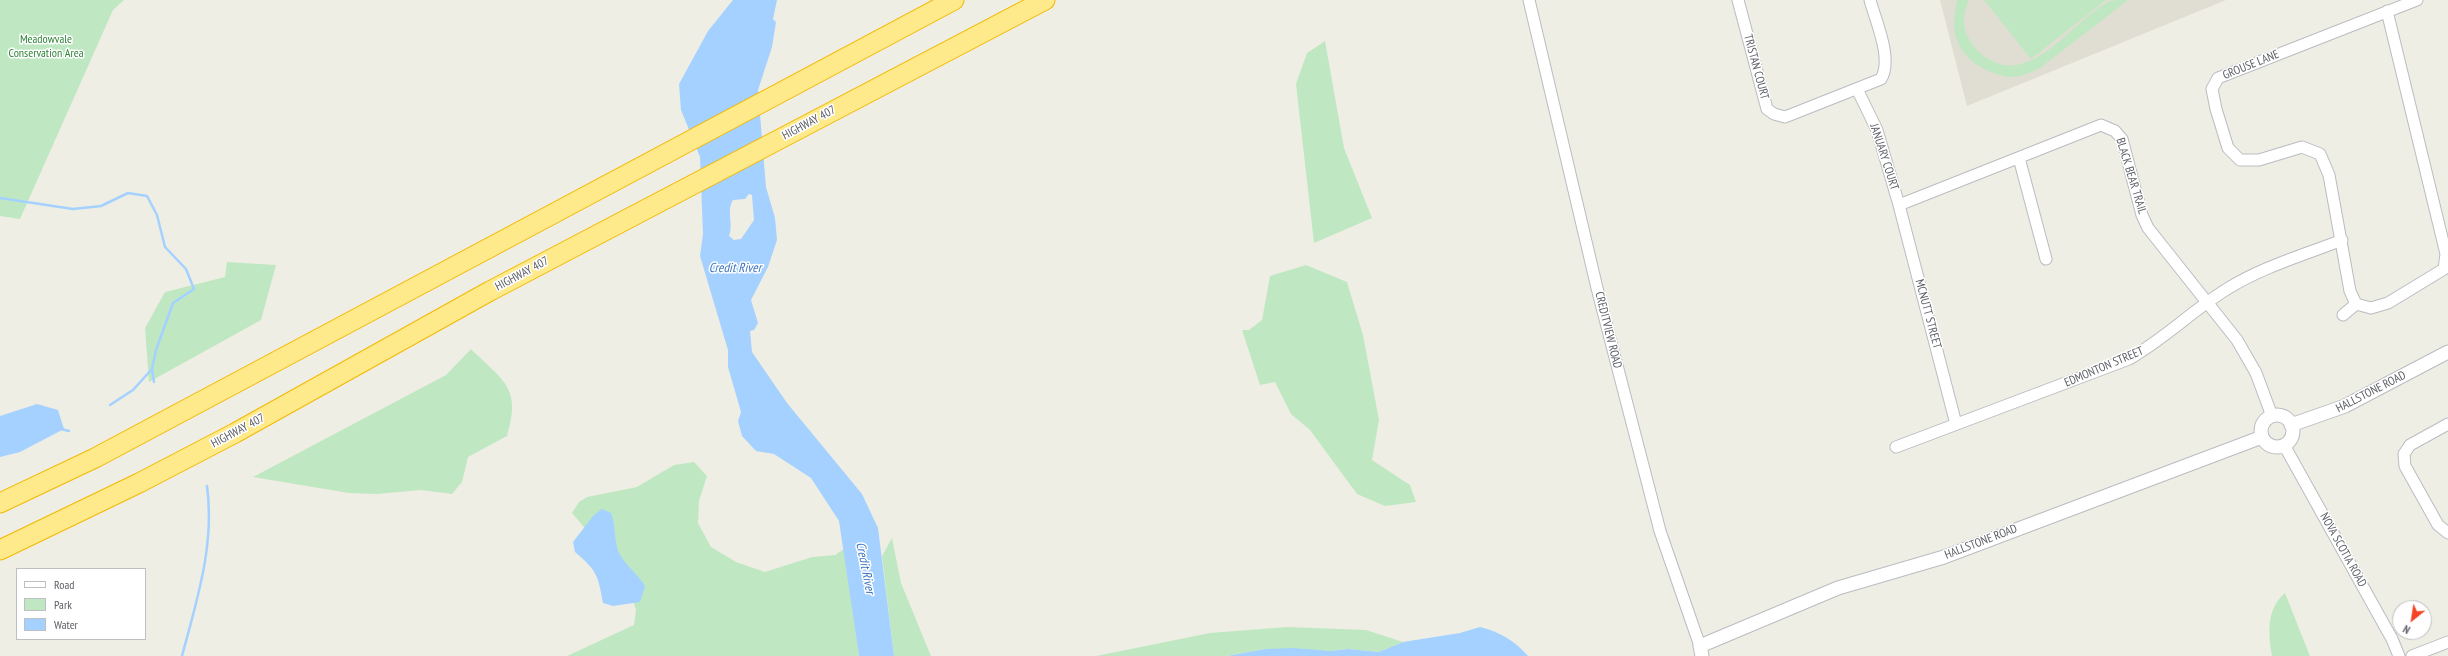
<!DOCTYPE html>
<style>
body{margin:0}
#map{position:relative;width:2448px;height:656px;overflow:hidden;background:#efeee4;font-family:"PT Sans Narrow",sans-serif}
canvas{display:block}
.legend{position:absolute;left:16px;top:568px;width:130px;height:72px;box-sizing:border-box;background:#fff;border:1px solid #bebfc2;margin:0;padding:5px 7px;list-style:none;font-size:12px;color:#5c5f66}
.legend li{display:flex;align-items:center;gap:8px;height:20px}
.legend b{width:20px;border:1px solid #bebfc2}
.north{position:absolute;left:2392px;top:600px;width:40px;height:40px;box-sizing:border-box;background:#fff;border:1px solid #bebfc2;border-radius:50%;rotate:210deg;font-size:11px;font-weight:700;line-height:16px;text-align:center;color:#5c5f66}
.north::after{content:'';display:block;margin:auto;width:14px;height:18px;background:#f34426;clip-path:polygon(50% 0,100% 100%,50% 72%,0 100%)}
</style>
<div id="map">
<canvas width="2448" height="656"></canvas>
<ul class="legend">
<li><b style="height:5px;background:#fff"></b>Road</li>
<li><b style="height:11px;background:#bfe8c2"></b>Park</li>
<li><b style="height:11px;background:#a4d1ff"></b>Water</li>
</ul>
<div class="north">N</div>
</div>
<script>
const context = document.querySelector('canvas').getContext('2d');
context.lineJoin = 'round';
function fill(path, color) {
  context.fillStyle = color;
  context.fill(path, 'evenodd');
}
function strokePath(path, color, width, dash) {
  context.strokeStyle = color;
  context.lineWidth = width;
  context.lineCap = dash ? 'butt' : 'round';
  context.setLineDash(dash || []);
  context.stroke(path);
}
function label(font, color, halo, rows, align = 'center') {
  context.font = font + ' "PT Sans Narrow",sans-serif';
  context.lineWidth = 3;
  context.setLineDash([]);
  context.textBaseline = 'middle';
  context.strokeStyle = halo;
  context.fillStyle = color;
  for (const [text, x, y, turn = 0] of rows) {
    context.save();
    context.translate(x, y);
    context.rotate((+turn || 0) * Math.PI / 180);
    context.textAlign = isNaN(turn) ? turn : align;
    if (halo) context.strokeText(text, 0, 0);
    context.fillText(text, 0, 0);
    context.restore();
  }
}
fill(new Path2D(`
 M1940,0H2226L1967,106Z`), '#e0ddd3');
fill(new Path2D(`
 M0,0H124L113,10L20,219L0,216Z
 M1957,0H1969C1964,10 1962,26 1967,35C1973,47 1980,55 1992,61C2035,83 2075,18 2110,1C2114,0 2123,0 2128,0L2040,68C2031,73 2020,77 2010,77C1987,75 1960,58 1955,34C1953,22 1955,11 1957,0Z
 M1984,0H2106L2031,59Z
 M1325,41L1344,148L1372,218L1314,243L1296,84L1307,53Z
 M227,262L276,265L261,320L149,382L145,328L165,292L225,277Z
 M1306,265L1347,282L1363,335L1379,420L1372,460L1410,485L1416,502L1385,506L1357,494L1310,430L1291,414L1275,382L1260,385L1242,330H1249L1262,320L1270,276Z
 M471,349C503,381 522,387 507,436L468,457L462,482L452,494L421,490L377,494L349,493L253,477L446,375Z
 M694,462L707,476L699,501L698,523L711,547L736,562L765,572L812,557L835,555L844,549L859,656H567L634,625L636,610L631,593L589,533L572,513L579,502L587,497L637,487L674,465Z
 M892,538L901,583L931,656H894L882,556Z
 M2285,593L2310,656H2272C2268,634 2266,609 2285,593Z
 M1287,627L1366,630L1403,642L1379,652L1348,649L1331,651L1265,649L1227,656H1096L1210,633Z`), '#bfe8c2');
fill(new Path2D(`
 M733,0H777L773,19L776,22L772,47L758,90L766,187L775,218L777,240L768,267L751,300L758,323L754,330L750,331L752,352L787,403L862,494L878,528L894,656H859L839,521L811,478L774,454L756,451L742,436L738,421L741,412L728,367V350L700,256L703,234L700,157L681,110L679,84L708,31ZM749,194L752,195L754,220L741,239L734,240L729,236C734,224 726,211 733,200L745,199Z
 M37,404L58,410L64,429L20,452L0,457V416Z
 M602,509L611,513C616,526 614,543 619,553C625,565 638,574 645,586L640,602L613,606L603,603C598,575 597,571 575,552L573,542L593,516Z
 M1480,627C1500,632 1515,641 1528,656H1227L1265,649L1293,648L1331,651L1348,649L1379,652L1403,642L1460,633Z`), '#a4d1ff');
strokePath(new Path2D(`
 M0,198L73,209L101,206L128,193L147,196L157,215L165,247L186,269L194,289L173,303L156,350L152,369L154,382
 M110,405L133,390L152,369
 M61,429L69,431
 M182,656C197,600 215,544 207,486`), '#a4d1ff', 2.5);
const minor = new Path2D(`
 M1529,0L1597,288L1660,531L1700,646
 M1738,0L1767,109L1774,114L1785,117L1881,79C1893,59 1876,22 1870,0
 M2387,11L2446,254L2444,269L2388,303L2371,308L2356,304L2350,291L2329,175L2320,154L2302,147L2259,160H2240L2228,148L2216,109L2212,89L2218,78L2417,0
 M1857,89L1877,130L1899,205L1956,424
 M2019,158L2046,259
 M1899,205L2101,125L2115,131L2122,139L2142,215L2148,228L2237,340L2256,373L2272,416
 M2343,315L2356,304
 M2448,424L2410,445L2404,454L2405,466L2438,525L2448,533
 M2284,445L2392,639L2399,656
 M1896,447L2129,359C2164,339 2193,310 2227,289C2262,267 2304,255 2342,240
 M2412,656L2448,642`);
const tertiary = new Path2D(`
 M2261 431a16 16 0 1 1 32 0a16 16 0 1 1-32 0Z
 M2291,425L2345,406L2448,352
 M1702,656L1700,646L1838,588L1944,557L2262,437`);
const motorway = new Path2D(`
 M0,503L95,458L954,0
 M0,550L139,483L235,433L490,291L1045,0`);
strokePath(minor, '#b9bcc1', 13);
strokePath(tertiary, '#b9bcc1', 15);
strokePath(motorway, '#f3b800', 21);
strokePath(minor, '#fff', 11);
strokePath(tertiary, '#fff', 13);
strokePath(motorway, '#ffea8b', 19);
label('12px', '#2f8239', '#fff', [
 ["Meadowvale",46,40],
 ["Conservation Area",46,54]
]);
label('12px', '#5c5f66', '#fff', [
 ["GROUSE LANE",2251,65,-22],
 ["TRISTAN COURT",1756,67,75],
 ["HIGHWAY 407",809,123,-28],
 ["JANUARY COURT",1884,157,72],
 ["BLACK BEAR TRAIL",2131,176,73],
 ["HIGHWAY 407",522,274,-28],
 ["MCNUTT STREET",1928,314,75],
 ["CREDITVIEW ROAD",1608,330,76],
 ["EDMONTON STREET",2104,367,-23],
 ["HALLSTONE ROAD",2371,392,-27],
 ["HIGHWAY 407",238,431,-28],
 ["HALLSTONE ROAD",1981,542,-21],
 ["NOVA SCOTIA ROAD",2343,550,61]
]);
label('italic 13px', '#3d74c1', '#fff', [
 ["Credit River",735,268],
 ["Credit River",865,568,79]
]);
</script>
